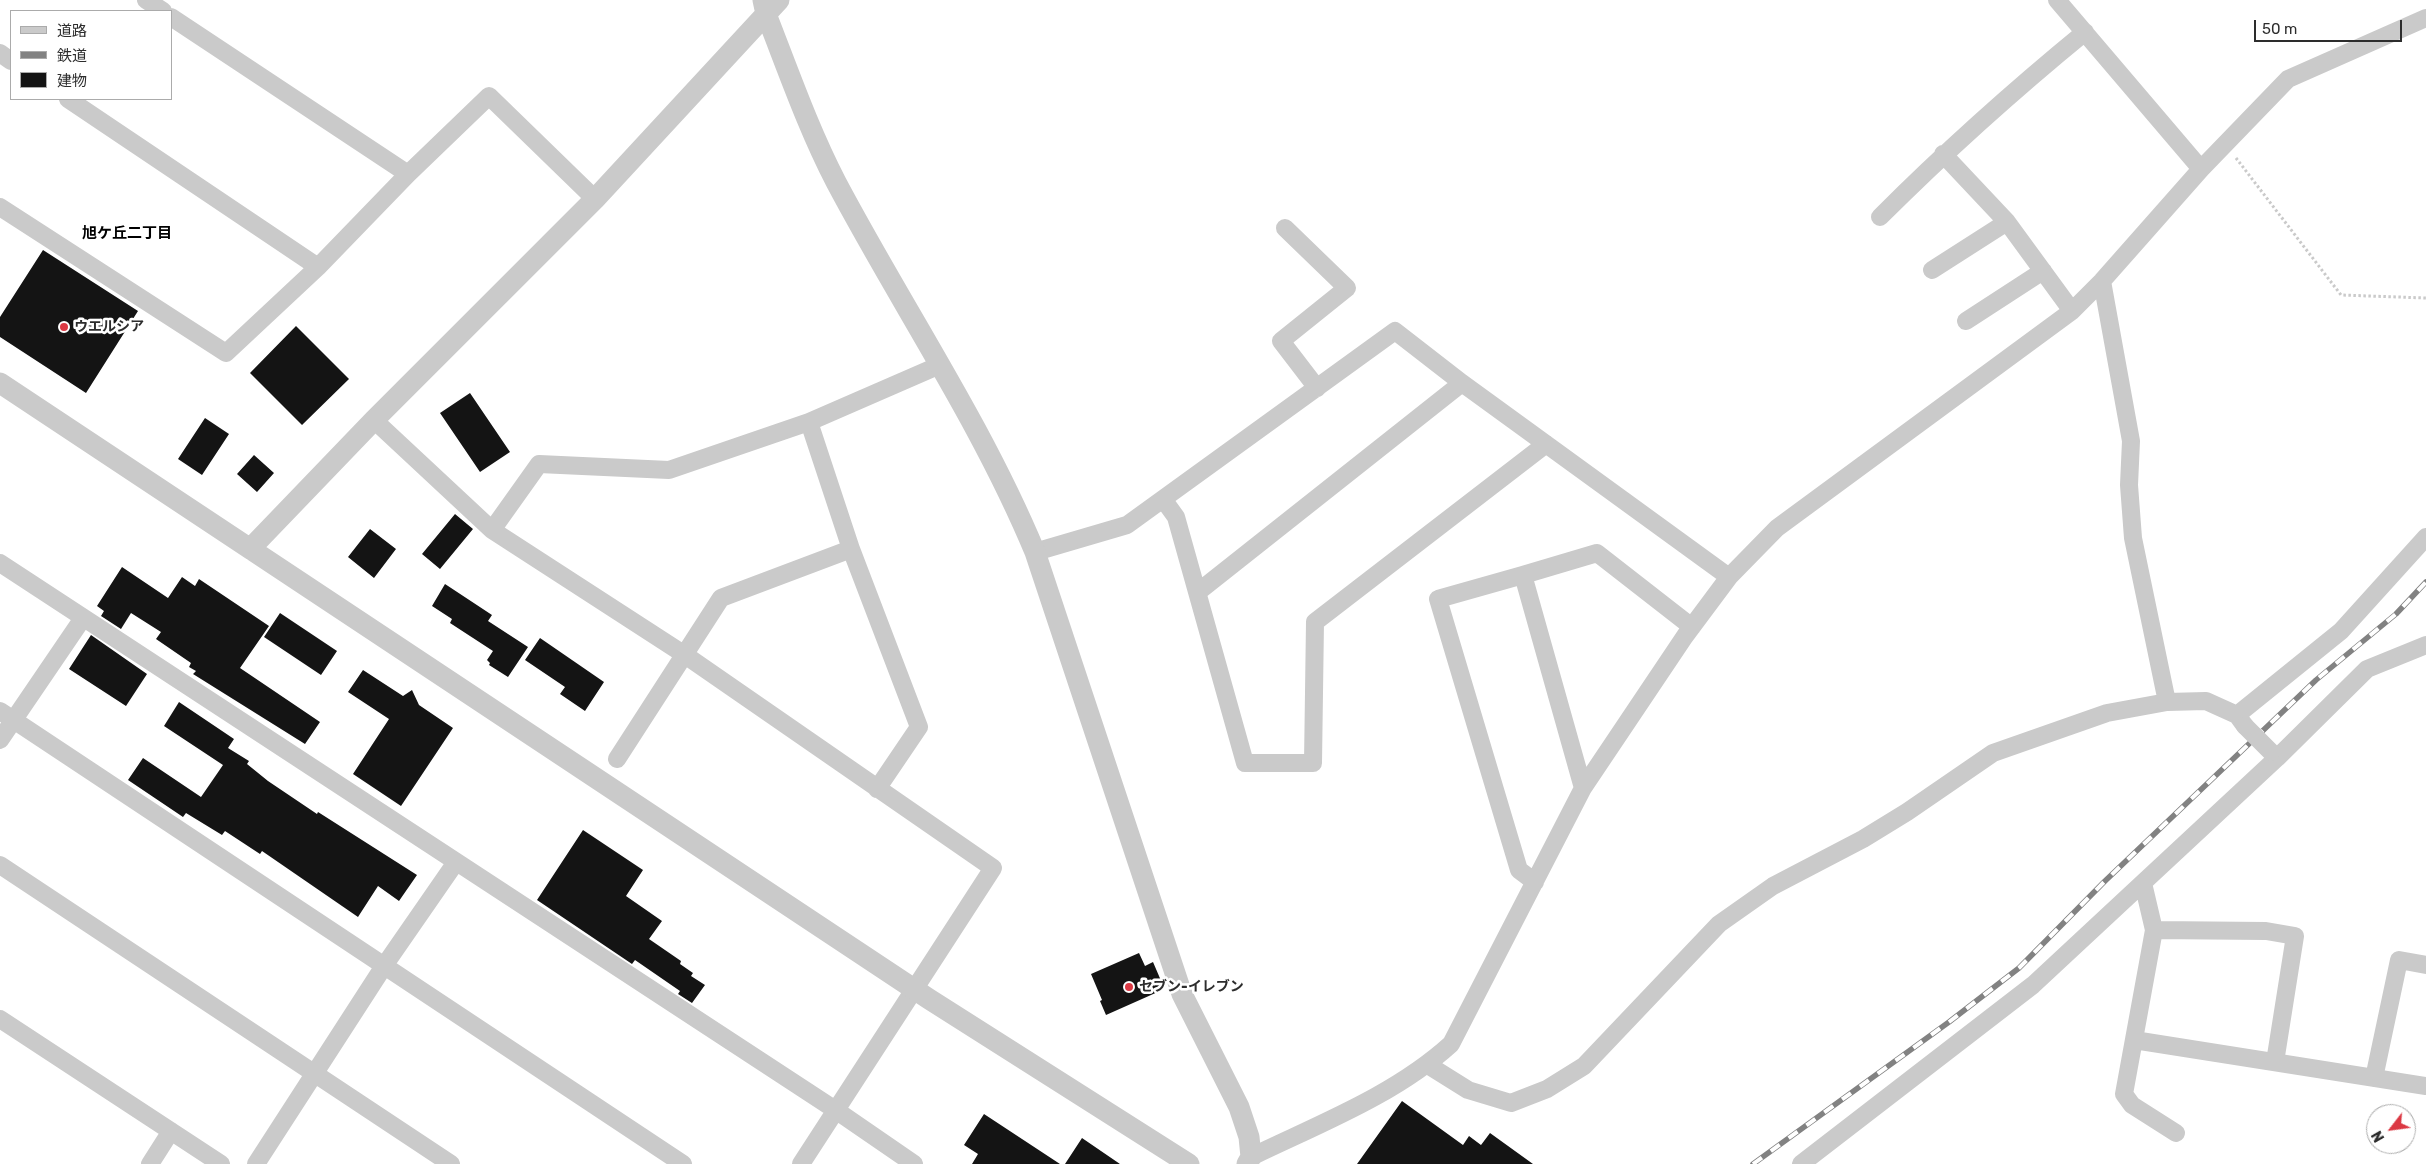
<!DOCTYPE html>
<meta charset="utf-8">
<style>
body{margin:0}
#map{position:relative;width:2426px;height:1164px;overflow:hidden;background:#fff;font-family:Rubik,"Noto Sans JP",sans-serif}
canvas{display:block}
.legend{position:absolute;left:10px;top:10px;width:162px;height:90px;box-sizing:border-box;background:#fff;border:1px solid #ababab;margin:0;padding:6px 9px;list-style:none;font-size:15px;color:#2d2d2d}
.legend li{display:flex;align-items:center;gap:10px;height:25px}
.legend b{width:25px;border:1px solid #ababab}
.north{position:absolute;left:2366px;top:1104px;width:50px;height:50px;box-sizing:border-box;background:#fff;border:1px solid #ababab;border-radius:50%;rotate:240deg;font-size:14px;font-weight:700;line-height:20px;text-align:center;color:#2d2d2d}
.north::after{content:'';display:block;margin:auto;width:18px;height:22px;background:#db3843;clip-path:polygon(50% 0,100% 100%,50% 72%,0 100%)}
.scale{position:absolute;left:2254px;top:20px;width:148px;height:22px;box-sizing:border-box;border:2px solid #2d2d2d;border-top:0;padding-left:6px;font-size:15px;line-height:18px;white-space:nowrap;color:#2d2d2d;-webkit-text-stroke:4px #fff;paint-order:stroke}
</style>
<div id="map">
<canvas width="2426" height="1164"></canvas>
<ul class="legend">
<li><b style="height:6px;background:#cacaca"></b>道路</li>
<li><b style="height:6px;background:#828282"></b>鉄道</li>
<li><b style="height:14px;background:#141414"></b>建物</li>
</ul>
<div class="north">N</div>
<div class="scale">50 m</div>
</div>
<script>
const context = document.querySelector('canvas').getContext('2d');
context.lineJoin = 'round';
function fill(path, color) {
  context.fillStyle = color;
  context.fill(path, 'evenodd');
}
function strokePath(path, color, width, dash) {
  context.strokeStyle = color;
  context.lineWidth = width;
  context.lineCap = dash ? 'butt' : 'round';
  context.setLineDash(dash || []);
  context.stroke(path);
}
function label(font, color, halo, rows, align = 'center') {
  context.font = font + ' Rubik,"Noto Sans JP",sans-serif';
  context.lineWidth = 5;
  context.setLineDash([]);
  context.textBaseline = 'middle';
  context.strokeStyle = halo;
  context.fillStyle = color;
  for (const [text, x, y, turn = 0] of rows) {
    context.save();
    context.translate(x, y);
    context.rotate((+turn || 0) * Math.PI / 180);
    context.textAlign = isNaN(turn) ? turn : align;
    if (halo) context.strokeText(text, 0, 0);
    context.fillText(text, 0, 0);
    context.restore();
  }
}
fill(new Path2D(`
 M43,250L138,311L86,393L0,337V317Z
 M296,326L349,379L302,425L250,373Z
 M470,393L510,452L480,472L440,413Z
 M205,418L229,434L202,475L178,459Z
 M254,455L274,473L257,492L237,474Z
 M455,514L473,529L440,569L422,554Z
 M370,529L396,549L374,578L348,557Z
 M122,567L168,598L182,577L195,586L199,579L269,626L240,668L320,722L305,744L193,674L196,671L189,667L191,663L156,639L161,632L131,613L121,629L101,616L104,611L97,606Z
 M445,584L492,615L488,621L528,647L508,677L489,665L490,663L487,660L493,651L450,623L452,619L432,606Z
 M280,613L337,651L321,675L264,637Z
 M91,635L147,674L126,706L69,669Z
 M540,638L604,682L585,711L560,694L565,687L525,660Z
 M363,670L403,696L412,690L419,705L453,728L401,806L353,774L389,719L348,692Z
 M179,702L234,739L228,748L249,761L247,764L268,781L317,814L318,812L417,875L399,901L378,886L358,917L262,851L260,854L225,831L222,835L186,813L183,817L128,780L143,758L201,797L223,765L164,726Z
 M583,830L643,870L626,896L662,921L649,939L681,961L680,964L693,973L691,976L705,985L692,1003L678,994L680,991L635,960L632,964L537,900Z
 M1139,953L1145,966L1153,962L1162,983L1160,991L1106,1015L1100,1001L1102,1000L1091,974Z
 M1402,1101L1463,1145L1469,1136L1481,1145L1490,1133L1533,1164H1357Z
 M984,1114L1060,1164H972L978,1154L964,1145Z
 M1082,1138L1120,1164H1065Z`), '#141414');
strokePath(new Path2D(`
 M2236,158L2341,295L2426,298`), '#cacaca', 3, [2.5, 2.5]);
strokePath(new Path2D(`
 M146,0L163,11
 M2057,0L2201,169
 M171,17L408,174
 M0,53L11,61
 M68,99L318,267
 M1943,154L2007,222L2072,311
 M0,207L226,353L318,267L408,174L489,96L595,199
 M1880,217C1946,151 2013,91 2085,32
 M1285,228L1347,288L1281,341L1317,388
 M1932,270L2007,222
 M2102,281L2131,441L2129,485L2133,538L2167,702
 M1966,321L2043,271
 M374,420L492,530L685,655L993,868L801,1164
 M809,422L851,549L919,727L877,789
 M1163,499L1176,517L1245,763H1313L1315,622L1546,444
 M492,530L539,464L669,470L809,422L940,365
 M1035,552L1127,525L1395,331L1462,383L1729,577
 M0,563L837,1111L914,1164
 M1523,575L1597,553L1692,627
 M1198,592L1462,383
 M0,711L683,1164
 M2237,715L2341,631L2426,537
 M0,740L83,618
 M617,759L721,598L851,549
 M0,865L451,1164
 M1535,882L1519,870L1438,599L1523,575L1583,788
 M2143,883L2154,930L2124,1094L2132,1105L2176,1133
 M2154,930L2266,931L2295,936L2275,1062
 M0,1019L221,1164
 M2134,1040L2426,1086
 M1428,1065L1468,1090L1511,1103L1547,1089L1584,1066L1719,924L1773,886L1863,839L1907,812L1993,753L2107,713L2167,702L2206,701L2237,715L2245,726
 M2374,1078L2399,960L2426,965
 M1251,1157C1319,1124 1395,1095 1451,1044L1583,788L1685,636L1729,577L1777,528L2072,311L2102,281L2201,169L2288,79L2426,18
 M150,1164L171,1131
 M256,1164L384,966L456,862
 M1801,1164L2033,985L2277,758L2367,669L2426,645`), '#cacaca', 18);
strokePath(new Path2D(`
 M763,0L766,14C788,70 808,128 836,182C901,305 981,422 1035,552L1182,994L1239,1107L1249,1137L1251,1157L1247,1164
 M0,383L929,999L1189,1164
 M250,549L374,420L595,199L779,0`), '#cacaca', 21);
const rail = new Path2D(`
 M1753,1164L1949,1022L2019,968L2105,881L2316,680L2396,614L2426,582`);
strokePath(rail, '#828282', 5.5);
strokePath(rail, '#fff', 4, [11]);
strokePath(new Path2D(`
 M2245,726L2271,752`), '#cacaca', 18);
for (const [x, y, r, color] of [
 [64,327,5,"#db3843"],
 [1129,987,5,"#db3843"]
]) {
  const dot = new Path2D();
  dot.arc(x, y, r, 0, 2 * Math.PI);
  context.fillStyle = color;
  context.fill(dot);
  strokePath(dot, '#fff', 2);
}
label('bold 14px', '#2d2d2d', '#fff', [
 ["ウエルシア",74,327],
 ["セブン-イレブン",1139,987]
], 'left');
label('bold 15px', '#000', '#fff', [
 ["旭ケ丘二丁目",127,234]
]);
</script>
